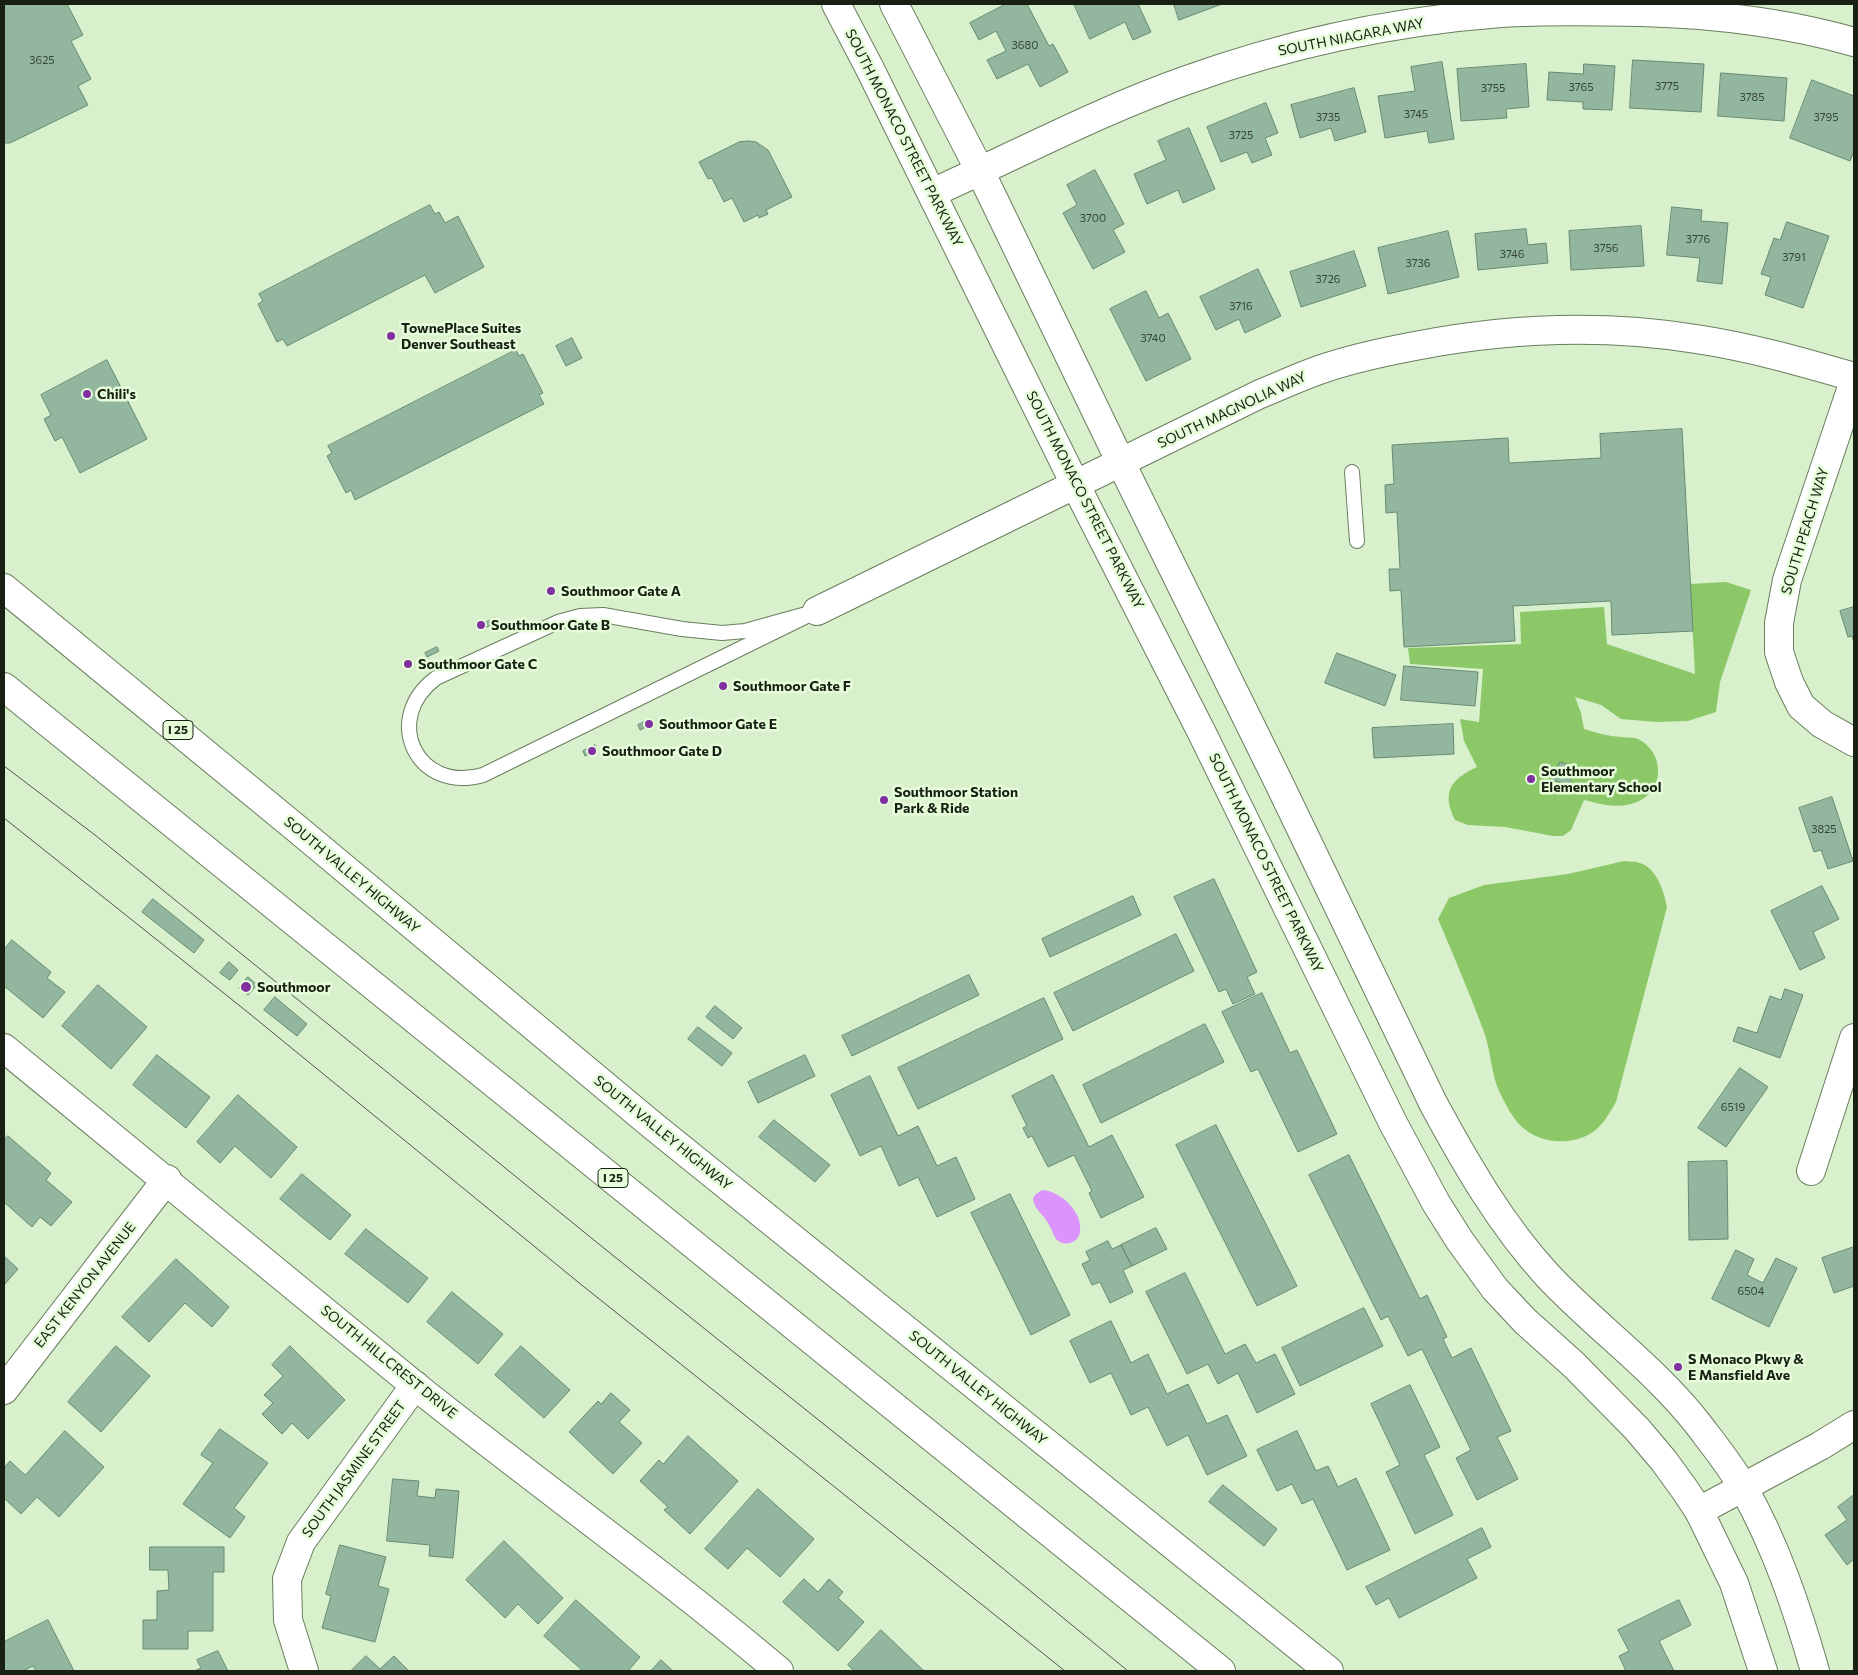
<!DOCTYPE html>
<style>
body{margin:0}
#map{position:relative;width:1858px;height:1675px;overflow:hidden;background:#d8f0cc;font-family:Commissioner,sans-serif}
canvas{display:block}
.frame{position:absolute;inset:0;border:5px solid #182013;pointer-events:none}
</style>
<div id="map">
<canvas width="1858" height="1675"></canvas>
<div class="frame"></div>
</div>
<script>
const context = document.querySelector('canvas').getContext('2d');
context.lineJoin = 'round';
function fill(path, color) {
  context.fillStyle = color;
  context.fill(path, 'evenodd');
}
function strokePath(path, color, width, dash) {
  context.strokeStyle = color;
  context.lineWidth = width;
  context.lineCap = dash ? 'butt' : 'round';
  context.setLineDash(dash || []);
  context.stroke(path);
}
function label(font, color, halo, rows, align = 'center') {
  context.font = font + ' Commissioner,sans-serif';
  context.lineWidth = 5;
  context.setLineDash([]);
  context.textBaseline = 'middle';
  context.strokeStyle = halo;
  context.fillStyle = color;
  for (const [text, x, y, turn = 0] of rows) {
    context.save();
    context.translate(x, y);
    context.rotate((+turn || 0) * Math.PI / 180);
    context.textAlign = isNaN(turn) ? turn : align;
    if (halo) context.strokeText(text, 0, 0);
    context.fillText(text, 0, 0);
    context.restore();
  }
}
fill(new Path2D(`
 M1726,582L1751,590L1720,682L1716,712L1688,721L1656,722L1621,719L1601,705L1575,697L1581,713L1584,729C1596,733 1609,736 1621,737C1627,738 1636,737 1640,740C1663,753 1665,787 1641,800C1622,810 1603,805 1584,800L1571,830L1563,836H1553L1505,827L1468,825L1455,820C1441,792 1451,779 1477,767L1464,741L1460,719L1479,722L1483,669L1410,664L1408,648L1521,644L1520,612L1604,607L1607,644L1695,674L1690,584Z
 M1624,861C1629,862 1635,861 1640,863C1657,868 1664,892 1667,907L1616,1102C1609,1114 1602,1127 1590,1134C1568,1146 1540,1143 1522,1127C1512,1118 1505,1103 1499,1091C1491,1073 1491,1051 1484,1032C1470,994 1454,957 1438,919L1449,898L1484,885L1568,874Z`), '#8cc868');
fill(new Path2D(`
 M1042,1190C1061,1191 1083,1212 1080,1232C1078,1244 1063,1247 1056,1239C1053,1235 1052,1229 1049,1225C1045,1215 1034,1210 1033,1199L1035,1195Z`), '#db94fb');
const building = new Path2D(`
 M4,4H67L83,35L71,41L91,79L78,86L88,105L10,143H4Z
 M1006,4H1027L1049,46L1053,44L1068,72L1040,87L1028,64L997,79L987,60L1006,51L996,31L979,40L970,23Z
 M1074,4H1138L1151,32L1133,40L1125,22L1090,39Z
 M1174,4H1222L1179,20Z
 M1633,60L1704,64L1701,112L1630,108Z
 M1442,62L1454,139L1429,143L1427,131L1385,138L1378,96L1415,91L1411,67Z
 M1526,64L1529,107L1506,109L1507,118L1461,121L1457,69Z
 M1584,64L1615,66L1612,110L1583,109V102L1547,100L1549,72L1583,74Z
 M1721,73L1787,78L1784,121L1718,116Z
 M1812,80L1854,96V151L1850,161L1790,138Z
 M1354,88L1366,132L1335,141L1331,128L1300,138L1291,105Z
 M1266,103L1278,133L1265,138L1272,155L1252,163L1247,152L1221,162L1207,127Z
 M1189,128L1215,189L1183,203L1178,190L1147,204L1134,174L1166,160L1158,141Z
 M748,141L756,142L768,150L792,197L766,210L768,214L759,218L758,215L744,222L732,198L724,202L712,178L708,179L699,162L739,142Z
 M1095,170L1124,224L1113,230L1125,252L1093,269L1063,213L1077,205L1067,185Z
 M430,205L435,214L439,212L445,223L458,216L484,267L435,293L425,275L287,346L283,339L277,342L258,304L263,301L259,294Z
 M1672,207L1702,210L1701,221L1728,223L1722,284L1697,281L1700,258L1667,255Z
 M1787,222L1829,236L1803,308L1765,295L1771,277L1761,274L1774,238L1780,240Z
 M1641,226L1644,266L1571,270L1569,231Z
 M1526,229L1528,245L1546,243L1548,263L1478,270L1475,234Z
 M1448,231L1459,277L1388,294L1378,248Z
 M1354,251L1366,286L1301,307L1290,272Z
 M1258,269L1281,316L1245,333L1239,319L1216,330L1200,297Z
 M1146,291L1159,318L1168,313L1191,359L1146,381L1110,309Z
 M572,338L582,358L566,366L556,346Z
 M516,350L519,356L523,354L543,393L539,395L544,404L355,500L351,490L346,493L327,456L332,453L328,446Z
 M107,360L147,439L80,473L62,437L55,441L44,419L51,415L41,395Z
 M1682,429L1693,631L1612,635L1611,601L1513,606L1515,641L1404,647L1401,590L1390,591L1389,569H1400L1397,512L1386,513L1385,485L1394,484L1392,445L1508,438L1509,463L1601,458L1600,434Z
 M1854,607V643L1852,636L1848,637L1840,611Z
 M495,618L497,622L485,628L483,624Z
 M437,647L439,651L427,657L425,653Z
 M1337,653L1396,675L1385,706L1325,683Z
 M1404,666L1478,672L1475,706L1401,700Z
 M650,719L652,724L640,730L638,725Z
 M1453,724L1454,754L1374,758L1372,728Z
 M595,745L597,750L585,756L583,751Z
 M1560,762L1575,767L1569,785L1553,780Z
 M1832,797L1853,861L1828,869L1821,850L1814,852L1799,808Z
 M1214,879L1257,972L1247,977L1255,994L1233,1004L1226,989L1219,992L1174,897Z
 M1822,886L1839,919L1813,932L1825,958L1800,970L1771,911Z
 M1133,896L1141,915L1050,957L1042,939Z
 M153,899L204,940L194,953L142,912Z
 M1176,934L1194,971L1073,1031L1054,993Z
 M12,940L51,972L47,978L65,992L43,1018L4,986V950Z
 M229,962L238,970L230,980L220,973Z
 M969,975L979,995L852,1056L842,1036Z
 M248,977L257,985L248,995L239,988Z
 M98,985L147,1027L111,1069L62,1026Z
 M1785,989L1803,995L1780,1058L1733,1041L1738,1027L1757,1033L1770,996L1781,1000Z
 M1262,993L1290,1053L1297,1050L1337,1134L1298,1152L1258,1069L1251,1072L1222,1012Z
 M275,997L307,1024L297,1036L264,1010Z
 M1044,998L1063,1039L918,1109L898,1068Z
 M715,1006L742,1028L733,1039L706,1017Z
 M1205,1024L1224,1062L1101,1123L1083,1085Z
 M698,1027L732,1053L722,1066L688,1039Z
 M157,1055L210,1097L186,1128L133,1085Z
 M805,1055L815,1076L758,1103L748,1082Z
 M1740,1068L1768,1087L1726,1147L1698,1128Z
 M1053,1075L1089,1147L1112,1135L1144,1197L1101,1218L1089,1193L1092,1191L1074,1155L1048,1167L1032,1136L1028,1138L1023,1128L1027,1126L1012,1096Z
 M870,1076L898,1136L918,1126L937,1166L956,1157L975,1199L937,1217L918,1177L899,1186L881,1146L860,1156L831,1095Z
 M238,1095L297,1147L271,1178L235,1146L220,1163L197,1142Z
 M774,1120L830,1165L815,1182L759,1137Z
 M1216,1125L1297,1286L1257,1306L1176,1145Z
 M8,1136L51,1173L46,1180L72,1202L51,1226L40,1217L32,1227L4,1202V1140Z
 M1349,1155L1420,1299L1427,1295L1447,1337L1443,1339L1452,1358L1471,1348L1511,1431L1497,1437L1518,1479L1477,1500L1456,1458L1471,1450L1422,1349L1408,1356L1388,1316L1381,1320L1309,1175Z
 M1727,1161L1728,1239L1689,1240L1688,1162Z
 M302,1174L351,1215L330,1240L280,1199Z
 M1010,1194L1070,1315L1031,1335L971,1213Z
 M1156,1228L1167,1249L1132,1266L1121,1245Z
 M366,1229L428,1278L408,1303L345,1254Z
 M1108,1241L1112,1249L1121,1245L1132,1266L1123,1270L1133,1292L1110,1303L1100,1282L1092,1285L1082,1264L1090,1260L1086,1252Z
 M1854,1247V1286L1834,1293L1822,1258Z
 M1736,1250L1754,1259L1747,1275L1763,1283L1776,1258L1797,1268L1769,1327L1712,1299Z
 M4,1256L18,1269L4,1285Z
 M176,1259L229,1307L212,1327L185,1303L149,1342L122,1317Z
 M1185,1273L1225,1354L1245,1344L1256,1363L1275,1354L1295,1394L1257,1413L1238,1373L1218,1384L1208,1364L1187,1374L1146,1292Z
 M452,1292L503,1334L478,1364L427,1322Z
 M1364,1308L1383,1346L1300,1386L1282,1348Z
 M1111,1321L1131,1363L1148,1354L1167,1394L1188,1384L1207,1424L1227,1415L1247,1456L1207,1475L1188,1435L1167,1446L1148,1407L1131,1415L1111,1373L1090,1383L1070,1341Z
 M116,1346L150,1376L101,1432L68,1402Z
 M290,1346L345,1400L308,1439L292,1423L282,1434L262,1414L273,1403L264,1395L283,1376L272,1365Z
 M521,1346L570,1390L544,1418L495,1375Z
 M1410,1385L1440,1447L1424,1455L1453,1515L1415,1534L1386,1472L1400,1465L1371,1404Z
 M611,1393L630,1410L619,1422L642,1443L613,1474L569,1432L598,1401L601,1404Z
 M220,1429L268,1463L234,1508L245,1517L230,1538L183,1504L213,1463L201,1455Z
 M65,1431L104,1467L59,1517L37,1497L21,1514L4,1498V1468L10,1461L25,1475Z
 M1297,1431L1316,1471L1328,1466L1338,1487L1356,1478L1390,1550L1347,1570L1313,1499L1302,1504L1292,1484L1277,1491L1257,1450Z
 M688,1436L738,1481L690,1534L664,1510L668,1507L640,1481L659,1460L663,1464Z
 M393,1479L419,1481L417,1496L435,1498L436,1489L459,1491L453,1558L429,1556L430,1545L387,1541Z
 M1223,1485L1277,1529L1264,1546L1209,1502Z
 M758,1489L814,1539L780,1577L747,1548L728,1569L705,1549Z
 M1854,1495V1559L1847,1565L1825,1535L1847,1520L1838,1507Z
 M1482,1528L1491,1547L1467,1559L1477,1578L1399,1618L1389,1598L1376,1605L1366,1587Z
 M504,1541L563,1598L538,1624L518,1604L505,1618L466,1580Z
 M340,1545L386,1557L378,1586L389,1589L375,1642L322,1628L331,1596L326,1594Z
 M150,1547H224V1572H213V1631H188V1649H143V1620H157V1591L169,1590L168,1570H150Z
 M804,1579L818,1592L829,1579L843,1592L838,1598L864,1622L838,1651L783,1602Z
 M576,1600L640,1657L628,1671H583L544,1636Z
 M1679,1600L1691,1625L1659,1641L1674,1671H1626L1619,1656L1629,1651L1618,1630Z
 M48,1620L74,1671H36L33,1666L23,1671H4V1642Z
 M881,1630L924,1671H854L848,1665Z
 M218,1651L228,1671H194L201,1668L197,1660Z
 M366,1656L380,1669L394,1656L409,1671H351Z
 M661,1660L673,1671H651Z`);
fill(building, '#92b79e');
strokePath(building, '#668a72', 1);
const service = new Path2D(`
 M1352,472L1357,541
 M817,611L483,775C417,794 381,719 436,678L558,622L580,616L603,615L682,629L722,633L745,631Z`);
const minor = new Path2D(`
 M932,193C1017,155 1099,111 1187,80C1287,44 1395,21 1501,13C1547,10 1594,11 1641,12C1712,14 1785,22 1854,42
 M1854,381L1787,580L1779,623V652L1789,682L1801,706L1822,724L1854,742
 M817,611L1260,394C1280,386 1299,377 1319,370C1350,359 1383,352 1415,346C1508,328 1602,324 1696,339C1750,347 1802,362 1854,377
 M4,1048C141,1159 276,1273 413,1384C534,1481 661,1571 779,1671
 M1811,1171L1854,1038
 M4,1390L167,1179
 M304,1671L288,1620L287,1579L301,1542L415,1385`);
const tertiary = new Path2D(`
 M1699,1511L1820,1446L1854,1425`);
const secondary = new Path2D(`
 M836,4L869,67L1075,484L1202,733L1393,1123L1436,1203L1460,1241L1495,1289L1525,1321L1574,1365L1637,1429L1664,1461L1685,1490L1699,1511L1734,1583L1763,1671
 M894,4L980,171L1121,463L1277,779L1433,1103C1466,1164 1501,1225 1548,1276C1596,1327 1655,1369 1698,1424C1714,1445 1731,1466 1744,1489C1776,1546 1797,1608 1815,1671`);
const motorway = new Path2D(`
 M4,588L296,828L652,1125L1329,1671
 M4,687L1221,1671`);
strokePath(service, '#697e5e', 16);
strokePath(minor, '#697e5e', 30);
strokePath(tertiary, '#697e5e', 30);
strokePath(secondary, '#697e5e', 30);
strokePath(motorway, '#697e5e', 30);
strokePath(service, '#fff', 14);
strokePath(minor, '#fff', 28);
strokePath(tertiary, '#fff', 28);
strokePath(secondary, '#fff', 28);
strokePath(motorway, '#fff', 28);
strokePath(new Path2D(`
 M4,766L95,835L605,1249L956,1530L1128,1671
 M4,818L245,1010L578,1282L1065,1671`), '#4d5a46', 1);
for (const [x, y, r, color] of [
 [391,336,5,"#80309f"],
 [87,394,5,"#80309f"],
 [551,591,5,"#80309f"],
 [481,625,5,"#80309f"],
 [408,664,5,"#80309f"],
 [723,686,5,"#80309f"],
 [649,724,5,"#80309f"],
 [592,751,5,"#80309f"],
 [1531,779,5,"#80309f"],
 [884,800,5,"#80309f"],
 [246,987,6,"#80309f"],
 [1678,1367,5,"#80309f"]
]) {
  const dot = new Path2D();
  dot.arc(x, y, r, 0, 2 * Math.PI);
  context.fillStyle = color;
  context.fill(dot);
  strokePath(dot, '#e5fdd9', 2);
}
label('11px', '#364636', null, [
 ["3680",1025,45],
 ["3625",42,60],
 ["3775",1667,86],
 ["3765",1581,87],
 ["3755",1493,88],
 ["3785",1752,97],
 ["3745",1416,114],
 ["3735",1328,117],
 ["3795",1826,117],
 ["3725",1241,135],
 ["3700",1093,218],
 ["3776",1698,239],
 ["3756",1606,248],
 ["3746",1512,254],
 ["3791",1794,257],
 ["3736",1418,263],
 ["3726",1328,279],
 ["3716",1241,306],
 ["3740",1153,338],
 ["3825",1824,829],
 ["6519",1733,1107],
 ["6504",1751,1291]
]);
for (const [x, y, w] of [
 [178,730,30],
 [613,1178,30]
]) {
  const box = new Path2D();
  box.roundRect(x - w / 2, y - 9.5, w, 19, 4);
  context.fillStyle = '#e5fdd9';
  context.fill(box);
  strokePath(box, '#182013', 1);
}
label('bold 12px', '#182013', null, [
 ["I 25",178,730],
 ["I 25",613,1178]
]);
label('14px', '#182013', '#e5fdd9', [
 ["SOUTH NIAGARA WAY",1351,37,-11],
 ["SOUTH MONACO STREET PARKWAY",904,138,63],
 ["SOUTH MAGNOLIA WAY",1232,410,-25],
 ["SOUTH MONACO STREET PARKWAY",1085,500,63],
 ["SOUTH PEACH WAY",1805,531,-73],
 ["SOUTH MONACO STREET PARKWAY",1266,863,64],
 ["SOUTH VALLEY HIGHWAY",352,875,40],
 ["SOUTH VALLEY HIGHWAY",663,1133,39],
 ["EAST KENYON AVENUE",85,1285,-52],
 ["SOUTH HILLCREST DRIVE",389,1362,39],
 ["SOUTH VALLEY HIGHWAY",978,1388,39],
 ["SOUTH JASMINE STREET",354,1469,-54]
]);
label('bold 14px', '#182013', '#e5fdd9', [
 ["TownePlace Suites",401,328],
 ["Denver Southeast",401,344],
 ["Chili's",97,394],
 ["Southmoor Gate A",561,591],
 ["Southmoor Gate B",491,625],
 ["Southmoor Gate C",418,664],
 ["Southmoor Gate F",733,686],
 ["Southmoor Gate E",659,724],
 ["Southmoor Gate D",602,751],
 ["Southmoor",1541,771],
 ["Elementary School",1541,787],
 ["Southmoor Station",894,792],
 ["Park & Ride",894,808],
 ["Southmoor",257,987],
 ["S Monaco Pkwy &",1688,1359],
 ["E Mansfield Ave",1688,1375]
], 'left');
</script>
